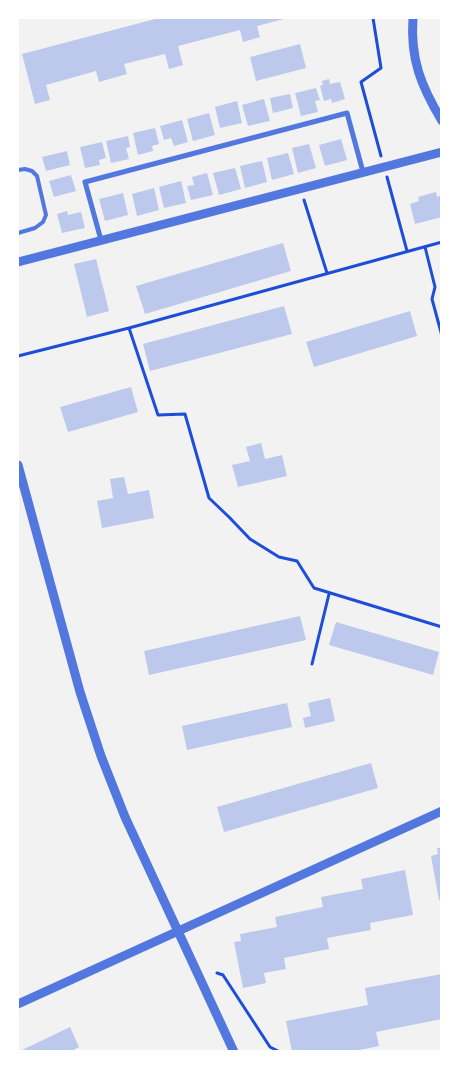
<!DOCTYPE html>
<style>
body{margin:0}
#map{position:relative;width:459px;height:1069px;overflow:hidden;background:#f2f2f2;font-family:Roboto,sans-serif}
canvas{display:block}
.frame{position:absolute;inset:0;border:19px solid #fff;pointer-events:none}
</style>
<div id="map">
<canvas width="459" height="1069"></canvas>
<div class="frame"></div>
</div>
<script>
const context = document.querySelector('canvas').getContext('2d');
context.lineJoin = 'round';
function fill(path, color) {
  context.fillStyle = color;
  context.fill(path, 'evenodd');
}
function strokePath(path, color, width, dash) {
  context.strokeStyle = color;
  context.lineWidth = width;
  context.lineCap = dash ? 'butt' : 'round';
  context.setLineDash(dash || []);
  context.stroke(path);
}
fill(new Path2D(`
 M159,18H288L257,26L260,37L243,42L240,30L178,46L183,65L169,69L165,54L124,64L127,74L99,82L96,71L46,85L50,100L35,104L22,54Z
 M300,44L306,68L256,81L250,57Z
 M329,79L330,84L340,82L345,99L332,103L331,99L324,101L320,86L323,85L322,81Z
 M316,88L320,100L315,101L318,112L301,116L295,93Z
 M290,94L293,108L273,113L270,98Z
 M264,99L270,121L248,126L242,105Z
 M237,101L242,123L220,128L215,107Z
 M209,113L215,135L193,141L187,119Z
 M182,120L188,142L174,146L171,138L164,140L160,126Z
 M155,128L159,144L152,146L153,151L138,155L133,133Z
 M128,136L130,147L126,148L129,159L111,163L106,141Z
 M341,139L347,160L325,166L319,145Z
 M102,142L106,158L99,160L100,165L85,168L80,147Z
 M309,144L316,168L298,173L292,148Z
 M67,151L70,165L46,171L42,157Z
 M288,153L294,174L272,180L267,158Z
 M262,161L267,182L245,188L240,166Z
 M235,168L241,189L219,195L213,173Z
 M207,173L213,195L191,200L187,186L194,185L192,177Z
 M71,175L76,191L54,197L49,181Z
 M181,181L186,203L164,208L159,187Z
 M154,188L159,210L137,216L132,194Z
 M436,192L437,197L442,195V217L415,224L410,204L419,201L418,197Z
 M123,193L128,215L105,221L99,199Z
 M67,211L68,215L81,212L85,228L62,233L57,214Z
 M283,243L291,271L145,314L136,286Z
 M96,259L109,311L87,317L74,264Z
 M284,306L292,334L150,371L143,344Z
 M410,311L417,336L314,367L306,342Z
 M131,387L138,412L68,432L60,407Z
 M261,443L265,459L282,455L287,476L238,487L232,465L250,461L246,447Z
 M124,477L128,494L149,490L154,518L102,528L97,501L113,498L110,479Z
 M300,616L306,640L149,675L144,651Z
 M336,622L439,652L433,675L329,645Z
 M330,698L335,721L305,728L303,718L311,716L308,703Z
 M287,703L292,727L187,750L182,726Z
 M371,763L378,788L224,832L217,807Z
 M437,848H442V900H439L431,856L438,854Z
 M405,870L413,915L370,923L371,930L327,938L329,949L284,958L286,969L264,973L266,983L243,988L234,942L241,941L240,934L277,927L275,917L323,907L321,897L363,889L361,879Z
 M442,974V1019L376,1032L379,1046L350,1052H292L286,1021L368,1005L365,988Z
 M70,1027L79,1047L70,1052H18Z`), '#bdc9ec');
strokePath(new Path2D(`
 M373,18L381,68L361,82L381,156
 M387,177L407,251
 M304,200L327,273
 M425,247L435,287L432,299L442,336
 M129,328L158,415L185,414L209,498L229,517L250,539L279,557L297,561L314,588L442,627
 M18,356L129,328L442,242
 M312,664L329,594
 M217,973L223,975L270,1047L278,1051`), '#1d4ed8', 3);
strokePath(new Path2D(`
 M18,170L25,169L32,171L37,176L46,215L43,222L35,228L18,233`), '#5277de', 4);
strokePath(new Path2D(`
 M101,240L85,182L347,113L363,172`), '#5277de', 5);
strokePath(new Path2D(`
 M413,18C410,59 421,86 442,121
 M18,262L442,152
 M18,465L80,692L101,756L125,817L234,1052
 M18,1004L442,811`), '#5277de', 9);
</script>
